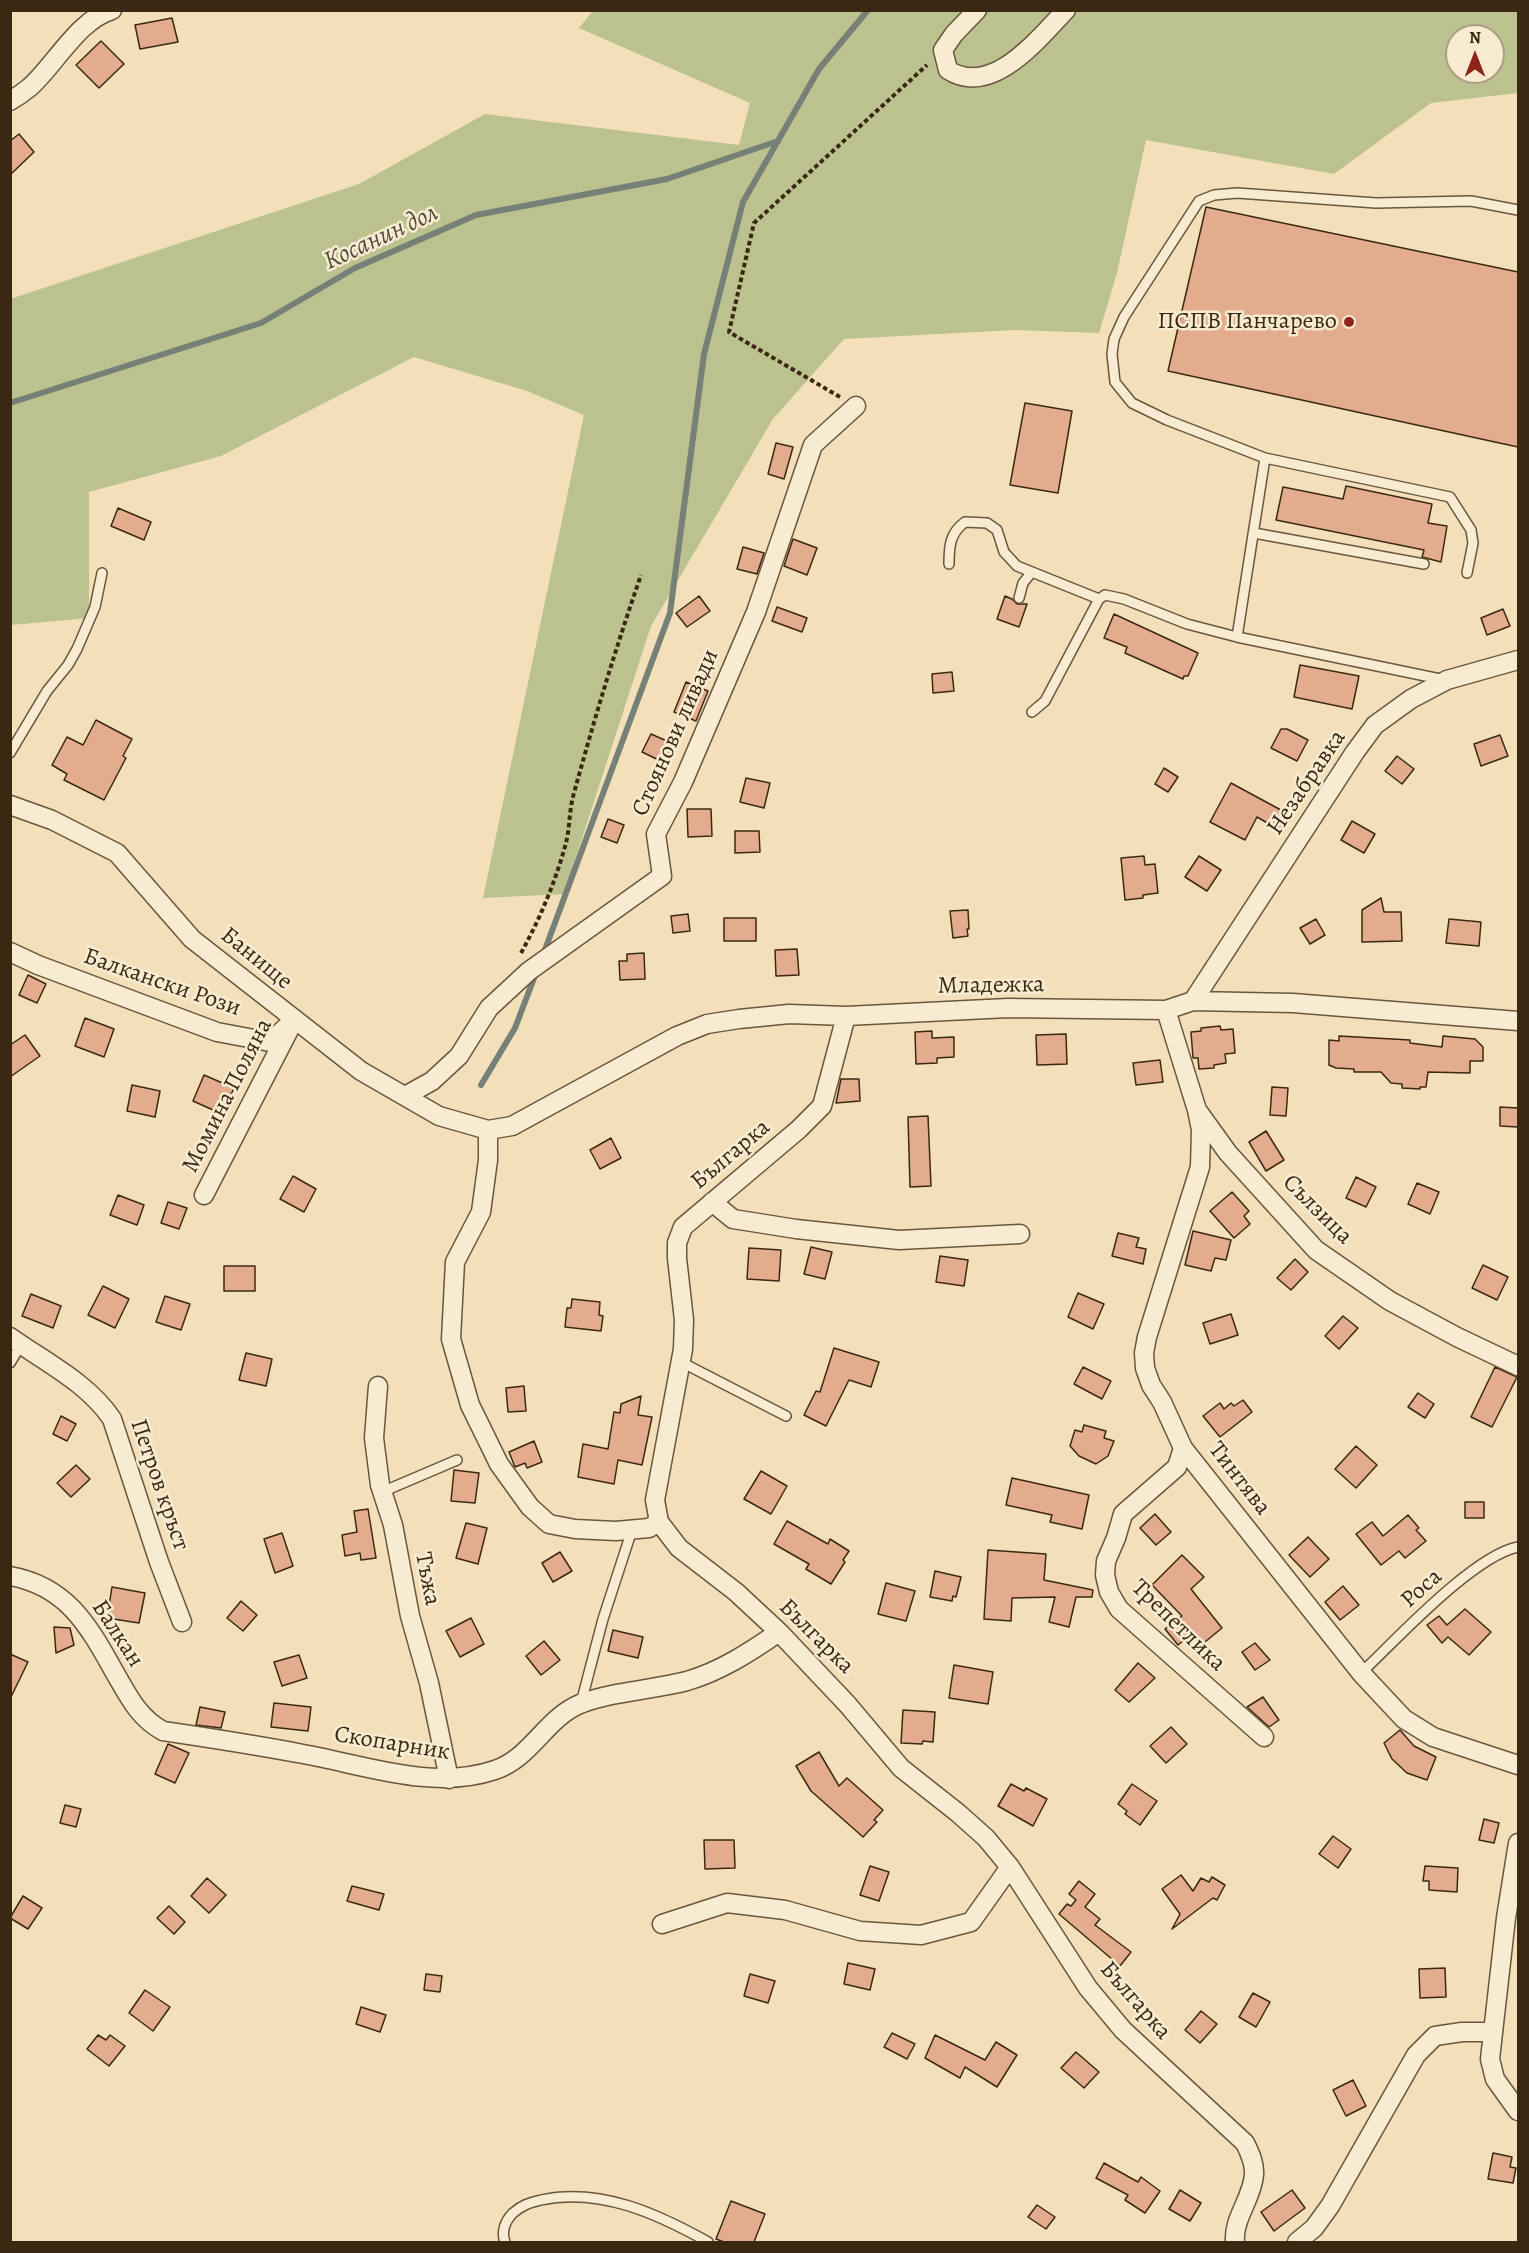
<!DOCTYPE html>
<meta charset="utf-8">
<style>
body{margin:0}
#map{position:relative;width:1529px;height:2253px;overflow:hidden;background:#f3e0ba;font-family:Alegreya,serif}
canvas{display:block}
.frame{position:absolute;inset:0;border:12px solid #3b2813;pointer-events:none}
.north{position:absolute;left:1445px;top:24px;width:60px;height:60px;box-sizing:border-box;background:#f7ebd2;border:2px solid #ac9d86;border-radius:50%;rotate:0deg;font-size:16px;font-weight:700;line-height:24px;text-align:center;color:#3b2813}
.north::after{content:'';display:block;margin:auto;width:21px;height:27px;background:#8f2418;clip-path:polygon(50% 0,100% 100%,50% 72%,0 100%)}
</style>
<div id="map">
<canvas width="1529" height="2253"></canvas>
<div class="frame"></div>
<div class="north">N</div>
</div>
<script>
const context = document.querySelector('canvas').getContext('2d');
context.lineJoin = 'round';
function fill(path, color) {
  context.fillStyle = color;
  context.fill(path, 'evenodd');
}
function strokePath(path, color, width, dash) {
  context.strokeStyle = color;
  context.lineWidth = width;
  context.lineCap = dash ? 'butt' : 'round';
  context.setLineDash(dash || []);
  context.stroke(path);
}
function label(font, color, halo, rows, align = 'center') {
  context.font = font + ' Alegreya,serif';
  context.lineWidth = 5;
  context.setLineDash([]);
  context.textBaseline = 'middle';
  context.strokeStyle = halo;
  context.fillStyle = color;
  for (const [text, x, y, turn = 0] of rows) {
    context.save();
    context.translate(x, y);
    context.rotate((+turn || 0) * Math.PI / 180);
    context.textAlign = isNaN(turn) ? turn : align;
    if (halo) context.strokeText(text, 0, 0);
    context.fillText(text, 0, 0);
    context.restore();
  }
}
fill(new Path2D(`
 M593,11H1518V93L1431,103L1334,174L1146,140L1117,273L1099,333L1015,330L844,339L773,419L651,626L564,894L483,898L584,415L527,391L414,357L221,456L89,492V618L11,625L10,299L359,184L485,114L739,145L750,103L579,28ZM1457,36H1493V72H1457Z`), '#bbc290');
strokePath(new Path2D(`
 M10,403L261,323L355,268L476,215L667,179L778,141
 M543,955L670,613L704,354L743,202L819,69L868,10
 M481,1085L515,1028L536,973`), '#768076', 6);
const building = new Path2D(`
 M172,18L178,42L140,49L135,25Z
 M101,41L124,64L99,88L76,65Z
 M19,134L34,152L10,175V141Z
 M1206,207L1518,272V447L1168,371Z
 M1025,403L1072,411L1058,493L1010,485Z
 M776,443L793,447L784,479L768,474Z
 M1346,486L1432,504L1428,523L1447,526L1441,562L1422,557L1424,550L1276,520L1283,487L1343,499Z
 M118,508L151,522L144,540L111,526Z
 M793,539L817,548L807,575L784,566Z
 M743,547L764,553L757,574L737,569Z
 M699,596L710,611L687,627L676,613Z
 M1005,596L1012,599L1017,604H1027L1019,627L997,619Z
 M777,607L807,618L802,632L772,621Z
 M1503,609L1510,626L1487,635L1481,618Z
 M1114,614L1198,653L1188,676H1184L1183,679L1125,653L1127,647L1104,638Z
 M1300,665L1359,676L1352,709L1294,697Z
 M952,672L954,691L933,693L932,674Z
 M686,682L708,691L696,721L674,712Z
 M96,720L132,739L123,756L126,758L104,800L64,780L67,774L52,765L67,737L83,745Z
 M1281,729H1287L1308,740L1297,761L1271,748Z
 M651,734L676,745L667,764L642,752Z
 M1500,735L1508,756L1481,766L1474,744Z
 M1397,756L1414,769L1402,784L1385,771Z
 M1164,768L1178,777L1168,792L1155,784Z
 M746,778L770,783L764,808L740,802Z
 M1231,783L1292,816L1283,832L1257,817L1245,840L1210,822Z
 M687,809H711L712,836L688,837Z
 M608,819L624,825L617,843L601,837Z
 M1352,821L1375,834L1364,853L1341,840Z
 M735,831H759L760,852L735,853Z
 M1144,856L1145,865L1155,864L1158,893L1143,895V898L1125,900L1121,858Z
 M1199,856L1221,870L1207,891L1185,877Z
 M1381,898L1384,912H1401L1402,941L1362,942V910Z
 M968,910L969,929H967L968,936L953,938L950,911Z
 M688,914L690,931L673,933L671,916Z
 M724,918H756V941H724Z
 M1316,919L1325,935L1310,944L1300,928Z
 M1449,919L1481,922L1479,946L1446,943Z
 M797,949L799,975L776,976L775,950Z
 M644,953L645,979L620,980L619,961H627V954Z
 M28,975L46,984L37,1003L19,995Z
 M85,1018L114,1029L104,1057L75,1046Z
 M1220,1026L1221,1030L1233,1029L1235,1053L1225,1054L1226,1063L1214,1065V1068L1199,1069L1198,1058H1193L1191,1032L1201,1031V1028Z
 M932,1031V1038L954,1037V1057L937,1058V1063L916,1064L915,1032Z
 M1066,1034L1067,1064L1037,1065L1036,1035Z
 M25,1035L40,1056L10,1077V1045Z
 M1339,1036L1410,1040V1043L1442,1047L1443,1036L1475,1039L1483,1047V1061H1470V1073L1428,1072L1426,1087H1420V1089L1402,1088V1084L1391,1083L1381,1072H1354V1069L1336,1068L1329,1065V1040L1339,1041Z
 M1160,1060L1163,1082L1136,1085L1133,1063Z
 M204,1075L234,1088L222,1114L193,1101Z
 M841,1079H859L860,1101L836,1103Z
 M132,1085L160,1091L155,1117L127,1111Z
 M1272,1087L1288,1088L1286,1116L1270,1115Z
 M1500,1107L1518,1108V1127L1500,1126Z
 M928,1116L931,1186L910,1187L908,1117Z
 M1266,1131L1284,1160L1266,1171L1249,1142Z
 M611,1138L621,1158L600,1169L590,1150Z
 M293,1176L316,1189L304,1212L280,1199Z
 M1356,1177L1376,1187L1366,1207L1346,1198Z
 M1417,1183L1439,1192L1430,1214L1408,1204Z
 M1232,1192L1249,1211L1244,1216L1250,1224L1234,1238L1210,1211Z
 M118,1195L144,1205L137,1225L110,1215Z
 M168,1202L187,1208L179,1229L161,1223Z
 M1193,1231L1231,1240L1226,1260L1215,1258L1211,1271L1185,1265Z
 M1118,1233L1139,1238L1136,1247L1146,1249L1143,1264L1112,1256Z
 M811,1247L832,1252L825,1279L804,1274Z
 M749,1248L781,1250L779,1281L747,1279Z
 M940,1256L968,1260L964,1286L936,1282Z
 M1295,1259L1308,1272L1291,1290L1277,1278Z
 M1483,1265L1508,1277L1497,1300L1472,1288Z
 M224,1266H255V1291H224Z
 M103,1286L129,1299L115,1328L88,1315Z
 M1078,1293L1104,1304L1093,1329L1068,1317Z
 M31,1294L61,1306L53,1328L22,1316Z
 M165,1296L190,1304L181,1330L156,1322Z
 M572,1299L600,1302L599,1315L603,1316L601,1331L565,1327L567,1308H571Z
 M1231,1314L1238,1335L1210,1344L1203,1323Z
 M1343,1316L1358,1328L1339,1349L1325,1336Z
 M834,1348L879,1362L871,1387L849,1380L826,1426L804,1415L816,1391L820,1392Z
 M246,1353L272,1359L266,1386L239,1380Z
 M1083,1367L1111,1381L1102,1399L1074,1384Z
 M1495,1367L1517,1377L1492,1427L1471,1417Z
 M524,1386L526,1411L508,1412L506,1388Z
 M1418,1393L1434,1404L1425,1418L1408,1407Z
 M641,1396L638,1415L652,1417L642,1465L618,1460L614,1484L578,1477L583,1444L608,1449L614,1412L620,1413L621,1404Z
 M1243,1400L1252,1412L1220,1437L1203,1416L1220,1403L1224,1409L1231,1403L1234,1406Z
 M61,1416L76,1424L67,1441L53,1434Z
 M1084,1425L1106,1431L1104,1438L1114,1441L1108,1456L1096,1464L1079,1456L1070,1446L1075,1430L1082,1432Z
 M534,1441L542,1462L527,1468L525,1463L515,1467L509,1452Z
 M1356,1446L1377,1465L1356,1488L1335,1469Z
 M76,1465L90,1479L71,1497L57,1483Z
 M454,1470L479,1473L475,1503L451,1501Z
 M761,1471L787,1486L771,1514L744,1499Z
 M1012,1478L1089,1495L1082,1529L1050,1522L1052,1515L1006,1505Z
 M1465,1502H1484V1518H1465Z
 M368,1509L376,1558L361,1560L360,1553L345,1556L342,1535L357,1532L354,1511Z
 M1155,1514L1171,1532L1156,1545L1140,1528Z
 M1408,1515L1419,1528L1416,1530L1426,1541L1405,1558L1399,1551L1381,1565L1356,1534L1372,1522L1383,1536Z
 M787,1521L828,1544L830,1539L849,1551L843,1560L845,1562L831,1584L806,1569L809,1564L774,1544Z
 M466,1523L487,1528L478,1564L456,1558Z
 M282,1533L293,1566L275,1573L264,1539Z
 M1308,1537L1329,1559L1310,1577L1289,1555Z
 M988,1550L1046,1554L1044,1580L1093,1590L1092,1597H1076L1069,1627L1049,1622L1055,1597L1012,1598L1011,1621L984,1619Z
 M560,1552L572,1571L553,1582L542,1563Z
 M1182,1555L1204,1577L1191,1589L1222,1628L1200,1646L1191,1634L1178,1645L1165,1629L1182,1616L1152,1585Z
 M935,1571L961,1577L956,1597L953,1596L952,1601L930,1597Z
 M886,1583L915,1591L906,1621L878,1614Z
 M1343,1586L1359,1605L1340,1620L1325,1602Z
 M112,1587L145,1593L139,1623L107,1618Z
 M241,1601L257,1615L243,1631L227,1618Z
 M1465,1609L1491,1632L1469,1655L1448,1637L1442,1643L1427,1625L1439,1616L1447,1625Z
 M471,1618L484,1644L460,1657L446,1631Z
 M54,1627L70,1628L74,1645L56,1653Z
 M613,1630L643,1637L638,1658L608,1651Z
 M544,1641L560,1660L541,1675L526,1656Z
 M1255,1643L1270,1660L1255,1670L1242,1652Z
 M10,1654L28,1662L10,1699Z
 M299,1655L307,1678L282,1686L274,1662Z
 M1138,1663L1155,1678L1129,1702L1115,1690Z
 M954,1665L993,1672L988,1704L949,1698Z
 M1263,1697L1279,1720L1269,1727L1247,1707Z
 M274,1703L311,1707L308,1731L271,1727Z
 M200,1707L225,1712L221,1728L196,1725Z
 M903,1710L935,1712L933,1742L923,1741L922,1744L901,1743Z
 M1171,1727L1187,1744L1166,1763L1150,1746Z
 M1400,1730L1414,1746L1436,1757L1427,1780L1407,1773L1392,1759L1384,1743Z
 M168,1744L189,1753L175,1783L155,1774Z
 M819,1752L839,1786L847,1778L883,1810L874,1820L877,1822L863,1837L811,1791L796,1766Z
 M1011,1784L1024,1791L1026,1788L1047,1799L1033,1826L998,1806Z
 M1132,1784L1157,1801L1140,1825L1125,1814L1127,1811L1118,1804Z
 M65,1805L81,1809L76,1827L60,1823Z
 M1484,1819L1499,1823L1494,1843L1479,1840Z
 M1333,1836L1351,1849L1338,1868L1319,1854Z
 M704,1840H734L735,1868L705,1869Z
 M870,1866L889,1872L879,1901L860,1895Z
 M1425,1866L1458,1868L1457,1892L1429,1890V1881H1423Z
 M1181,1875L1193,1891L1201,1878L1209,1882L1212,1877L1225,1885L1217,1900L1213,1898L1172,1929L1180,1914L1162,1889Z
 M207,1878L226,1895L209,1913L191,1896Z
 M1079,1881L1095,1894L1085,1907L1100,1919L1095,1925L1131,1952L1120,1966L1059,1914L1067,1904L1071,1906L1076,1900L1069,1894Z
 M352,1886L384,1894L379,1910L347,1901Z
 M23,1896L42,1908L28,1929L10,1918Z
 M169,1906L185,1922L174,1934L157,1918Z
 M848,1963L875,1969L870,1990L844,1984Z
 M1445,1968L1446,1997L1420,1998L1419,1969Z
 M426,1974L442,1976L440,1992L424,1990Z
 M750,1974L775,1981L768,2003L744,1996Z
 M145,1990L170,2007L153,2031L129,2013Z
 M1253,1993L1270,2002L1256,2027L1239,2017Z
 M361,2007L386,2015L380,2032L356,2024Z
 M1201,2011L1217,2024L1200,2043L1185,2030Z
 M892,2033L915,2044L907,2059L884,2047Z
 M98,2035L106,2040L110,2035L125,2046L109,2066L87,2049Z
 M935,2035L985,2060L996,2042L1017,2055L997,2087L965,2067L960,2078L925,2058Z
 M1076,2052L1099,2072L1084,2088L1061,2068Z
 M1353,2080L1366,2106L1346,2116L1333,2090Z
 M1493,2153L1512,2157L1510,2167L1516,2168L1513,2183L1488,2179Z
 M1104,2163L1138,2182L1141,2177L1160,2191L1145,2213L1125,2200L1128,2195L1096,2178Z
 M1180,2190L1201,2203L1190,2221L1169,2209Z
 M1292,2190L1305,2208L1274,2231L1261,2212Z
 M731,2201L765,2214L754,2242H724L716,2239Z
 M1037,2205L1055,2217L1046,2229L1028,2217Z`);
fill(building, '#e3ac8e');
strokePath(building, '#3b2813', 1.5);
const service = new Path2D(`
 M1265,458L1450,497L1471,530L1473,543L1467,573
 M1254,533L1424,564
 M949,564C949,546 950,533 965,522L987,523L997,530L1004,552L1017,566L1099,599
 M1019,598L1023,583L1032,572
 M1445,680L1237,637L1265,458L1167,420L1132,403L1115,382L1112,354L1114,339L1124,317L1199,201L1214,195L1237,193L1376,203L1471,201L1518,210
 M1032,712L1045,701L1099,599L1105,595L1124,599L1187,624L1237,637
 M10,753L47,691L68,665L77,649L95,607L102,573
 M681,1362L786,1416
 M10,1363L21,1345
 M382,1492L457,1460
 M1361,1673C1397,1639 1473,1556 1518,1547
 M581,1703L603,1619L632,1530
 M505,2242C501,2232 505,2221 513,2213C522,2205 529,2203 541,2200C600,2187 658,2214 708,2242`);
const minor = new Path2D(`
 M977,10L954,34L943,50L948,70C992,98 1038,39 1066,10
 M10,101C17,97 24,92 30,87C54,66 79,19 112,10
 M10,805L52,820L117,853L192,939L361,1071L439,1116L488,1130L512,1126L677,1036L707,1024L739,1019L789,1014L846,1016L1008,1008L1166,1010L1193,1001L1293,1003L1518,1021
 M10,952L38,965L217,1032L270,1042L294,1020
 M1193,1001L1355,752L1375,725L1411,699L1447,680L1518,660
 M1166,1010L1197,1110L1228,1153L1316,1250L1390,1301L1457,1337L1518,1366
 M846,1016L822,1106L799,1129L683,1227L677,1243V1258L684,1320L683,1349L655,1500L659,1522L679,1548L736,1592L779,1632L848,1705L901,1768L958,1813L986,1838L1010,1867L1088,1988L1123,2030L1245,2143C1250,2153 1255,2164 1254,2175C1252,2199 1233,2218 1235,2242
 M405,1096L432,1081L459,1056L489,1008L529,971L662,876L656,834L683,782L756,612L813,445L856,406
 M1197,1110L1201,1130L1200,1167L1147,1337L1144,1353L1145,1368L1151,1385L1162,1402L1183,1448L1361,1673L1404,1719L1433,1737L1518,1765
 M488,1130V1160L481,1212L455,1262L451,1339L470,1405L499,1464L530,1507L549,1524L575,1529L616,1531L649,1528L659,1522
 M204,1195L289,1030
 M712,1202L733,1219L796,1229L899,1240L1020,1234
 M10,1337C45,1362 88,1383 112,1419L159,1562L182,1622
 M378,1386L374,1438L380,1485L393,1525L410,1616L429,1683L449,1779
 M1183,1448L1177,1467L1123,1514L1116,1538L1106,1561L1105,1575L1109,1592L1119,1609L1264,1737
 M10,1576C71,1587 91,1631 119,1680C131,1701 141,1719 163,1731C210,1738 256,1745 303,1754C365,1765 433,1791 495,1770C531,1758 546,1718 580,1704C614,1691 652,1690 687,1681C721,1671 750,1652 779,1632
 M1518,1843L1506,1918L1490,2059L1495,2079L1518,2111
 M662,1924L727,1903L785,1910L860,1931L921,1935L971,1922L1010,1867
 M1297,2242L1314,2228L1330,2206L1416,2055L1435,2036L1462,2032H1493`);
strokePath(service, '#69563d', 12);
strokePath(minor, '#69563d', 21);
strokePath(new Path2D(`
 M840,397L729,332L754,223L927,65
 M521,953C540,919 556,880 566,843C570,827 569,810 574,793C594,720 616,647 641,575`), '#3b2813', 4, [4.5, 3]);
strokePath(service, '#f7ebd2', 9);
strokePath(minor, '#f7ebd2', 18);
for (const [x, y, r, color] of [
 [1349,322,6,"#8f2418"]
]) {
  const dot = new Path2D();
  dot.arc(x, y, r, 0, 2 * Math.PI);
  context.fillStyle = color;
  context.fill(dot);
  strokePath(dot, '#f7ebd2', 2);
}
label('24px', '#3b2813', '#f7ebd2', [
 ["ПСПВ Панчарево",1337,322]
], 'right');
label('24px', '#3b2813', '#f7ebd2', [
 ["Стоянови ливади",676,733,-66],
 ["Незабравка",1307,783,-56],
 ["Банище",256,959,39],
 ["Балкански Рози",162,983,19],
 ["Младежка",991,986,-1],
 ["Момина Поляна",228,1096,-63],
 ["Българка",731,1155,-40],
 ["Сълзица",1317,1210,45],
 ["Тинтява",1239,1479,52],
 ["Петров кръст",159,1485,71],
 ["Тъжа",427,1579,79],
 ["Роса",1422,1589,-42],
 ["Трепетлика",1178,1626,44],
 ["Балкан",117,1634,57],
 ["Българка",816,1637,45],
 ["Скопарник",392,1744,9],
 ["Българка",1135,2001,49]
]);
label('italic 26px', '#544d3c', '#f7ebd2', [
 ["Косанин дол",381,238,-25]
]);
</script>
